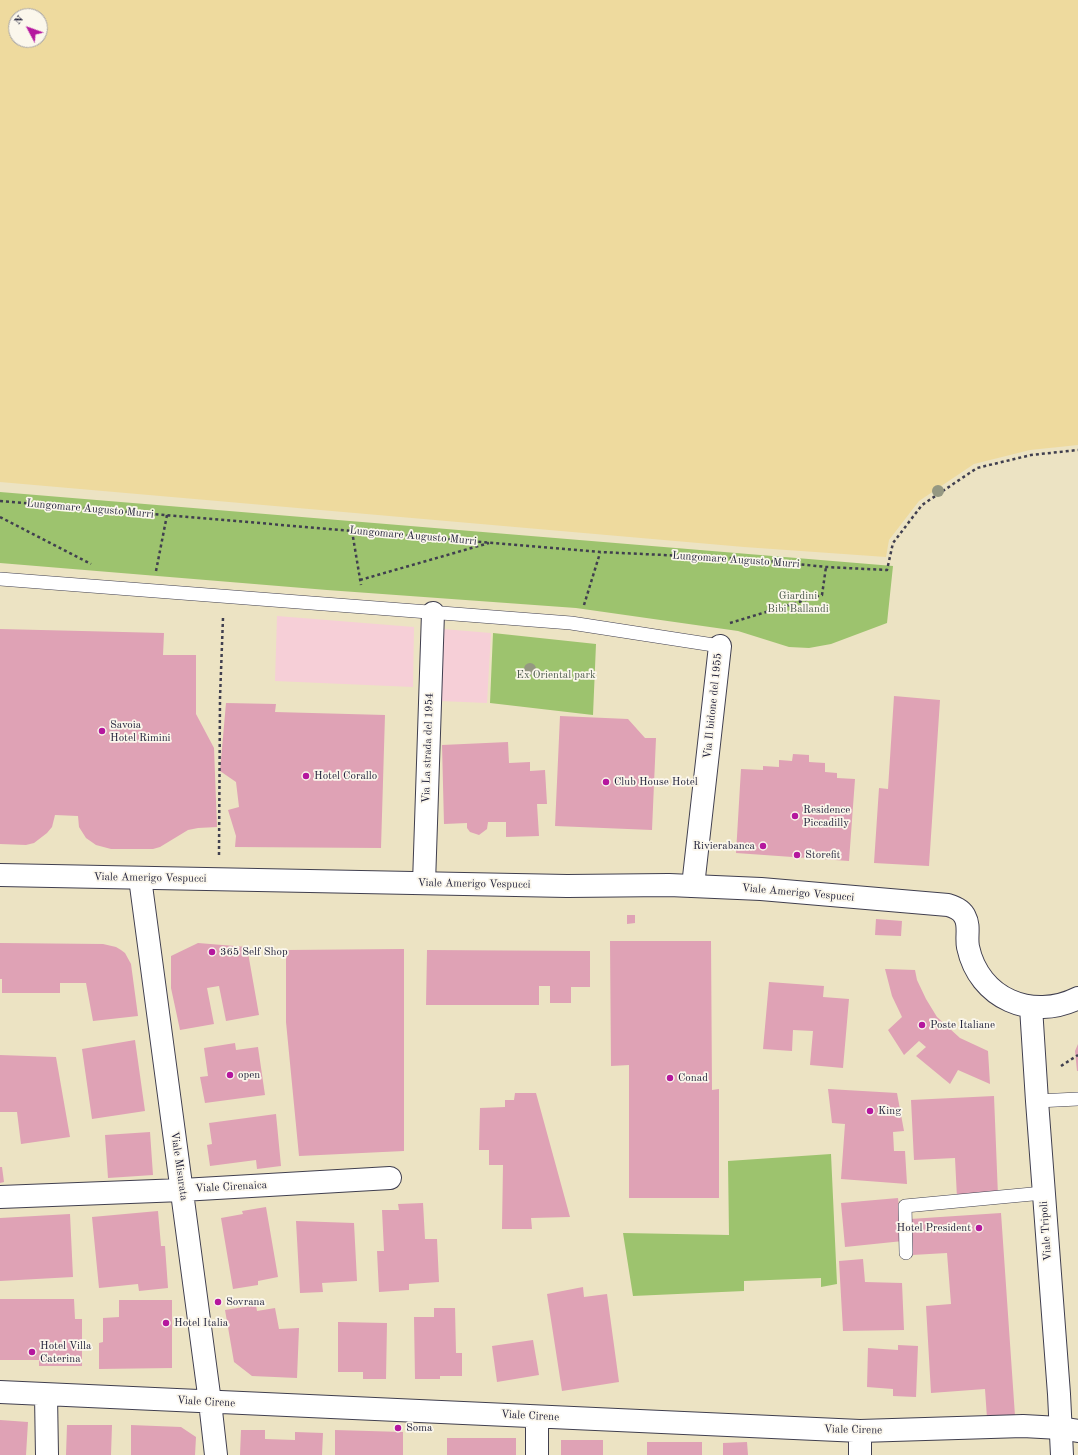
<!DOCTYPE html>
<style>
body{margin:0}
#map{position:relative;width:1078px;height:1455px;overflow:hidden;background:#ece3c3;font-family:"Old Standard TT",serif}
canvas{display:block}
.north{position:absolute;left:8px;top:8px;width:40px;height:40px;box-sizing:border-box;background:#fbf7ec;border:1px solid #a4a2a5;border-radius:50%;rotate:311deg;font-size:11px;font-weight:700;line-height:16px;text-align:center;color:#22223b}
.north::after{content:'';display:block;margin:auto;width:14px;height:18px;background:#b5179e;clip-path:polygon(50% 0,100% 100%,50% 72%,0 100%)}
</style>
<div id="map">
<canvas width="1078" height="1455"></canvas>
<div class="north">N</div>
</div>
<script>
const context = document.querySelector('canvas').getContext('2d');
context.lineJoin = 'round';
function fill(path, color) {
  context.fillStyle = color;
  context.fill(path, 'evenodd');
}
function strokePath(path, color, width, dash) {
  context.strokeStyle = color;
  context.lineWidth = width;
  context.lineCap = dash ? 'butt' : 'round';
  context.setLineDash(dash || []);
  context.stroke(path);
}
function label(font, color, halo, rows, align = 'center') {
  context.font = font + ' "Old Standard TT",serif';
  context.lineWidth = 3.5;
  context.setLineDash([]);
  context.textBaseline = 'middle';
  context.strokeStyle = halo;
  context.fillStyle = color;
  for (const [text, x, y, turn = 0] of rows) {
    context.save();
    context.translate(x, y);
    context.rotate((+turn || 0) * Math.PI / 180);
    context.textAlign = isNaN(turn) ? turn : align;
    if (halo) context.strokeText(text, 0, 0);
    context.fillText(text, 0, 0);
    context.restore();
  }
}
fill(new Path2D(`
 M277,616L414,627L413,687L275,681Z
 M443,629L491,633L487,703L440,701Z`), '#f6cfd7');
fill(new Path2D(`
 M0,492L893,566L887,623L831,644L809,648L789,647L738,631L576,608L327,590L0,563Z
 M493,633L596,644L593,715L490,703Z
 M831,1154L837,1284L821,1287V1278L744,1281V1291L633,1296L623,1233L729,1235L728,1161Z`), '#9dc36e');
fill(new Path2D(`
 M0,0H1078V445L1030,450L974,464L919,501L889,540L886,557L744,547L0,482ZM16,16H40V40H16Z`), '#eeda9e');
fill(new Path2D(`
 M0,629L164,633L163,655H196V714L214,748L217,827L198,828L188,830L160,847L153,849H111L96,845L86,838L79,827L78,816L55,815L52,827L47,833L34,843L26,845L0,844Z
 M894,696L940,700L929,866L874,863L879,788L888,789Z
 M226,703L276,704L275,712L385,715L381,848L235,847L236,836L228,810L239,807L236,782L220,771Z
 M560,716L628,719L645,738H656L652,830L555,826Z
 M508,742L509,763L530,762V771L545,770L547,804H537L539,836L506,837V822H488L487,829L479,835L470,832L467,828V823L444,824L442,745Z
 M793,754L809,755V762L825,763V772L837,773V778L855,779L849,861L736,853L741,769L763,770V766L779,767V760L792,761Z
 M627,915H635V923L627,924Z
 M876,919L902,921L901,936L875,935Z
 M610,941H711L712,1090L719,1089V1198H629V1065L611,1066Z
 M0,943L103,944L116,947L121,950L125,953L131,964L138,1016L93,1021L86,983H60V993H2V979H0Z
 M198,943L247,947L259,1015L226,1021L219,986L207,988L214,1024L180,1030L171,988V956Z
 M404,949V1151L299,1156L286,1022V950Z
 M427,950L590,951V987H571V1003H550V986H539V1005H426Z
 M885,969L915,970L917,980L926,999L937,1017L960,1038L988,1051L990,1084L958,1070L950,1084L916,1056L926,1047L919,1041L904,1055L888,1030L902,1017L892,996Z
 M769,982L824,986L823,997L849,999L843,1068L810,1065L813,1031L793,1030L792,1051L763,1049Z
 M135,1040L145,1111L92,1119L82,1049Z
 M235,1043L236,1050L258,1047L265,1095L205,1103L200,1077L208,1076L204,1048Z
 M1078,1044V1071H1077L1075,1051Z
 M0,1055L56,1057L70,1137L21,1144L17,1112H0Z
 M828,1089L897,1093L904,1131L893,1132L894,1151H905L907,1184L841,1179L845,1124L832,1123Z
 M515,1093H536L570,1217L531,1218L532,1229H502L503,1165H489V1150H479L480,1108L505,1107V1100H514Z
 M994,1096L998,1196L957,1198L955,1158L914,1160L911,1100Z
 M276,1114L281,1166L257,1169L256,1160L210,1166L207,1145L212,1144L209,1123Z
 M150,1132L153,1175L108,1178L105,1135Z
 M0,1167H2L4,1182L0,1183Z
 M898,1198L903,1241L845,1247L841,1203Z
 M423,1203L425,1239H437L439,1282L409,1284V1290L379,1292L377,1251H384L382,1210H399L398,1204Z
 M266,1207L278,1277L258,1281V1285L233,1289L221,1218L243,1214L242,1211Z
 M158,1211L161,1246H165L168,1288L139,1291L138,1284L99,1288L92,1217Z
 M1001,1213L1015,1416L987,1418L985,1389L931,1393L926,1306L951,1304L947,1253L912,1255L910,1219Z
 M70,1214L73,1277L0,1281V1218Z
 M296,1221L354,1223L357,1281L322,1283L323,1292L300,1293Z
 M863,1259L865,1282L902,1283L904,1330L843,1331L839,1261Z
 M583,1287L584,1297L607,1294L619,1382L562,1391L547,1294Z
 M0,1299H74L75,1319H82V1366H39V1360H0Z
 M119,1300H172V1368L99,1369V1343L103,1342V1318L119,1317Z
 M256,1305L257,1311L275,1308L279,1329L299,1328L297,1378L252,1376L234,1362L225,1310Z
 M434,1308H455L456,1353H462V1376H440V1379H415L414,1317H434Z
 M338,1322L387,1323L386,1379H363V1372H338Z
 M533,1340L539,1375L497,1382L492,1346Z
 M898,1345L918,1346L916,1397L893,1396V1389L867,1387L868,1348L898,1350Z
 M0,1420L28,1422L26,1455H0Z
 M67,1425H112L111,1455H66Z
 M131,1425L181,1427L196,1437L195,1455H131Z
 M241,1430H265V1439L295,1440V1432L323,1433L322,1455H240Z
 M335,1430L403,1432V1455H335Z
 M447,1438H516V1455H447Z
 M561,1440H603V1455H561Z
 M647,1442H702V1455H647Z
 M747,1442L748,1455H723V1443Z`), '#dfa2b5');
const lane = new Path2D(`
 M0,579L571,623L720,646
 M1037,1101L1078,1099
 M906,1253L905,1206L1043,1193`);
const street = new Path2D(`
 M140,878L210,1402L216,1455
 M424,883L433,613
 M693,886L720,646
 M0,1197L182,1190L390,1178
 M0,1392L860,1431L1023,1426L1060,1428L1078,1431
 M46,1395L47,1455
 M537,1417V1455
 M860,1455V1431`);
const secondary = new Path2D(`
 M0,875L567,886L669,885L761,889L948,905C955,907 962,910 965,917C970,926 966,937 968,947C979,999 1032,1021 1078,998
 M1031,1007L1037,1101L1059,1394L1062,1455`);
strokePath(lane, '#403f4f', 14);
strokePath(street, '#403f4f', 24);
strokePath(secondary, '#403f4f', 24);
strokePath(new Path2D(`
 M0,501L600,552L749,559L826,567L887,570L893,543L922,505L977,468L1031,455L1078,450
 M0,517L91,564
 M352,531L361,585
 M156,571L167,515
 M360,580L489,543
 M584,605L600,553
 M730,623L822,595L826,567
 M219,855L220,698L223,618
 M1061,1066L1078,1055`), '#403f4f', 2.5, [3, 3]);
strokePath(lane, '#fff', 13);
strokePath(street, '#fff', 22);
strokePath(secondary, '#fff', 22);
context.fillStyle = '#959882';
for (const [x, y] of [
 [938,491],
 [530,669]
]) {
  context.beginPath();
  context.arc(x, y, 6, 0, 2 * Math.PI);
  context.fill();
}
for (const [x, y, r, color] of [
 [102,731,4,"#b5179e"],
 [306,776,4,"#b5179e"],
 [606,782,4,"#b5179e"],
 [795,816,4,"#b5179e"],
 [763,846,4,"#b5179e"],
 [797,855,4,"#b5179e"],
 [212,952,4,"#b5179e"],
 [922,1025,4,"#b5179e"],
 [230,1075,4,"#b5179e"],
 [670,1078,4,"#b5179e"],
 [870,1111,4,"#b5179e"],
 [979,1228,4,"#b5179e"],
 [218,1302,4,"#b5179e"],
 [166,1323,4,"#b5179e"],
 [32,1352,4,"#b5179e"],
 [398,1428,4,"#b5179e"]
]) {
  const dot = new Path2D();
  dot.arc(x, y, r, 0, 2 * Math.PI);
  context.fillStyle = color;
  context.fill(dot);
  strokePath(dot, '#fbf7ec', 1.5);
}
label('11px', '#22223b', '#fbf7ec', [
 ["Lungomare Augusto Murri",90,509,5],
 ["Lungomare Augusto Murri",413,536,5],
 ["Lungomare Augusto Murri",736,560,4],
 ["Via Il bidone del 1955",713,706,-84],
 ["Via La strada del 1954",428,748,-88],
 ["Viale Amerigo Vespucci",150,878,1],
 ["Viale Amerigo Vespucci",474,884,1],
 ["Viale Amerigo Vespucci",798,893,5],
 ["Viale Misurata",179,1166,82],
 ["Viale Cirenaica",231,1187,-3],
 ["Viale Tripoli",1046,1231,-94],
 ["Viale Cirene",206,1402,3],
 ["Viale Cirene",530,1416,3],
 ["Viale Cirene",853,1430,1]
]);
label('11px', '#4d5a4d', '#fbf7ec', [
 ["Giardini",798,596],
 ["Bibi Ballandi",798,609],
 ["Ex Oriental park",556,675]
]);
label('11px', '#22223b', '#fbf7ec', [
 ["Savoia",110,725],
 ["Hotel Rimini",110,738],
 ["Hotel Corallo",314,776],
 ["Club House Hotel",614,782],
 ["Residence",803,810],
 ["Piccadilly",803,823],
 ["Rivierabanca",755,846,"right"],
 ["Storefit",805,855],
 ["365 Self Shop",220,952],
 ["Poste Italiane",930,1025],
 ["open",238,1075],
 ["Conad",678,1078],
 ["King",878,1111],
 ["Hotel President",971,1228,"right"],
 ["Sovrana",226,1302],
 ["Hotel Italia",174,1323],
 ["Hotel Villa",40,1346],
 ["Caterina",40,1359],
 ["Soma",406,1428]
], 'left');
</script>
